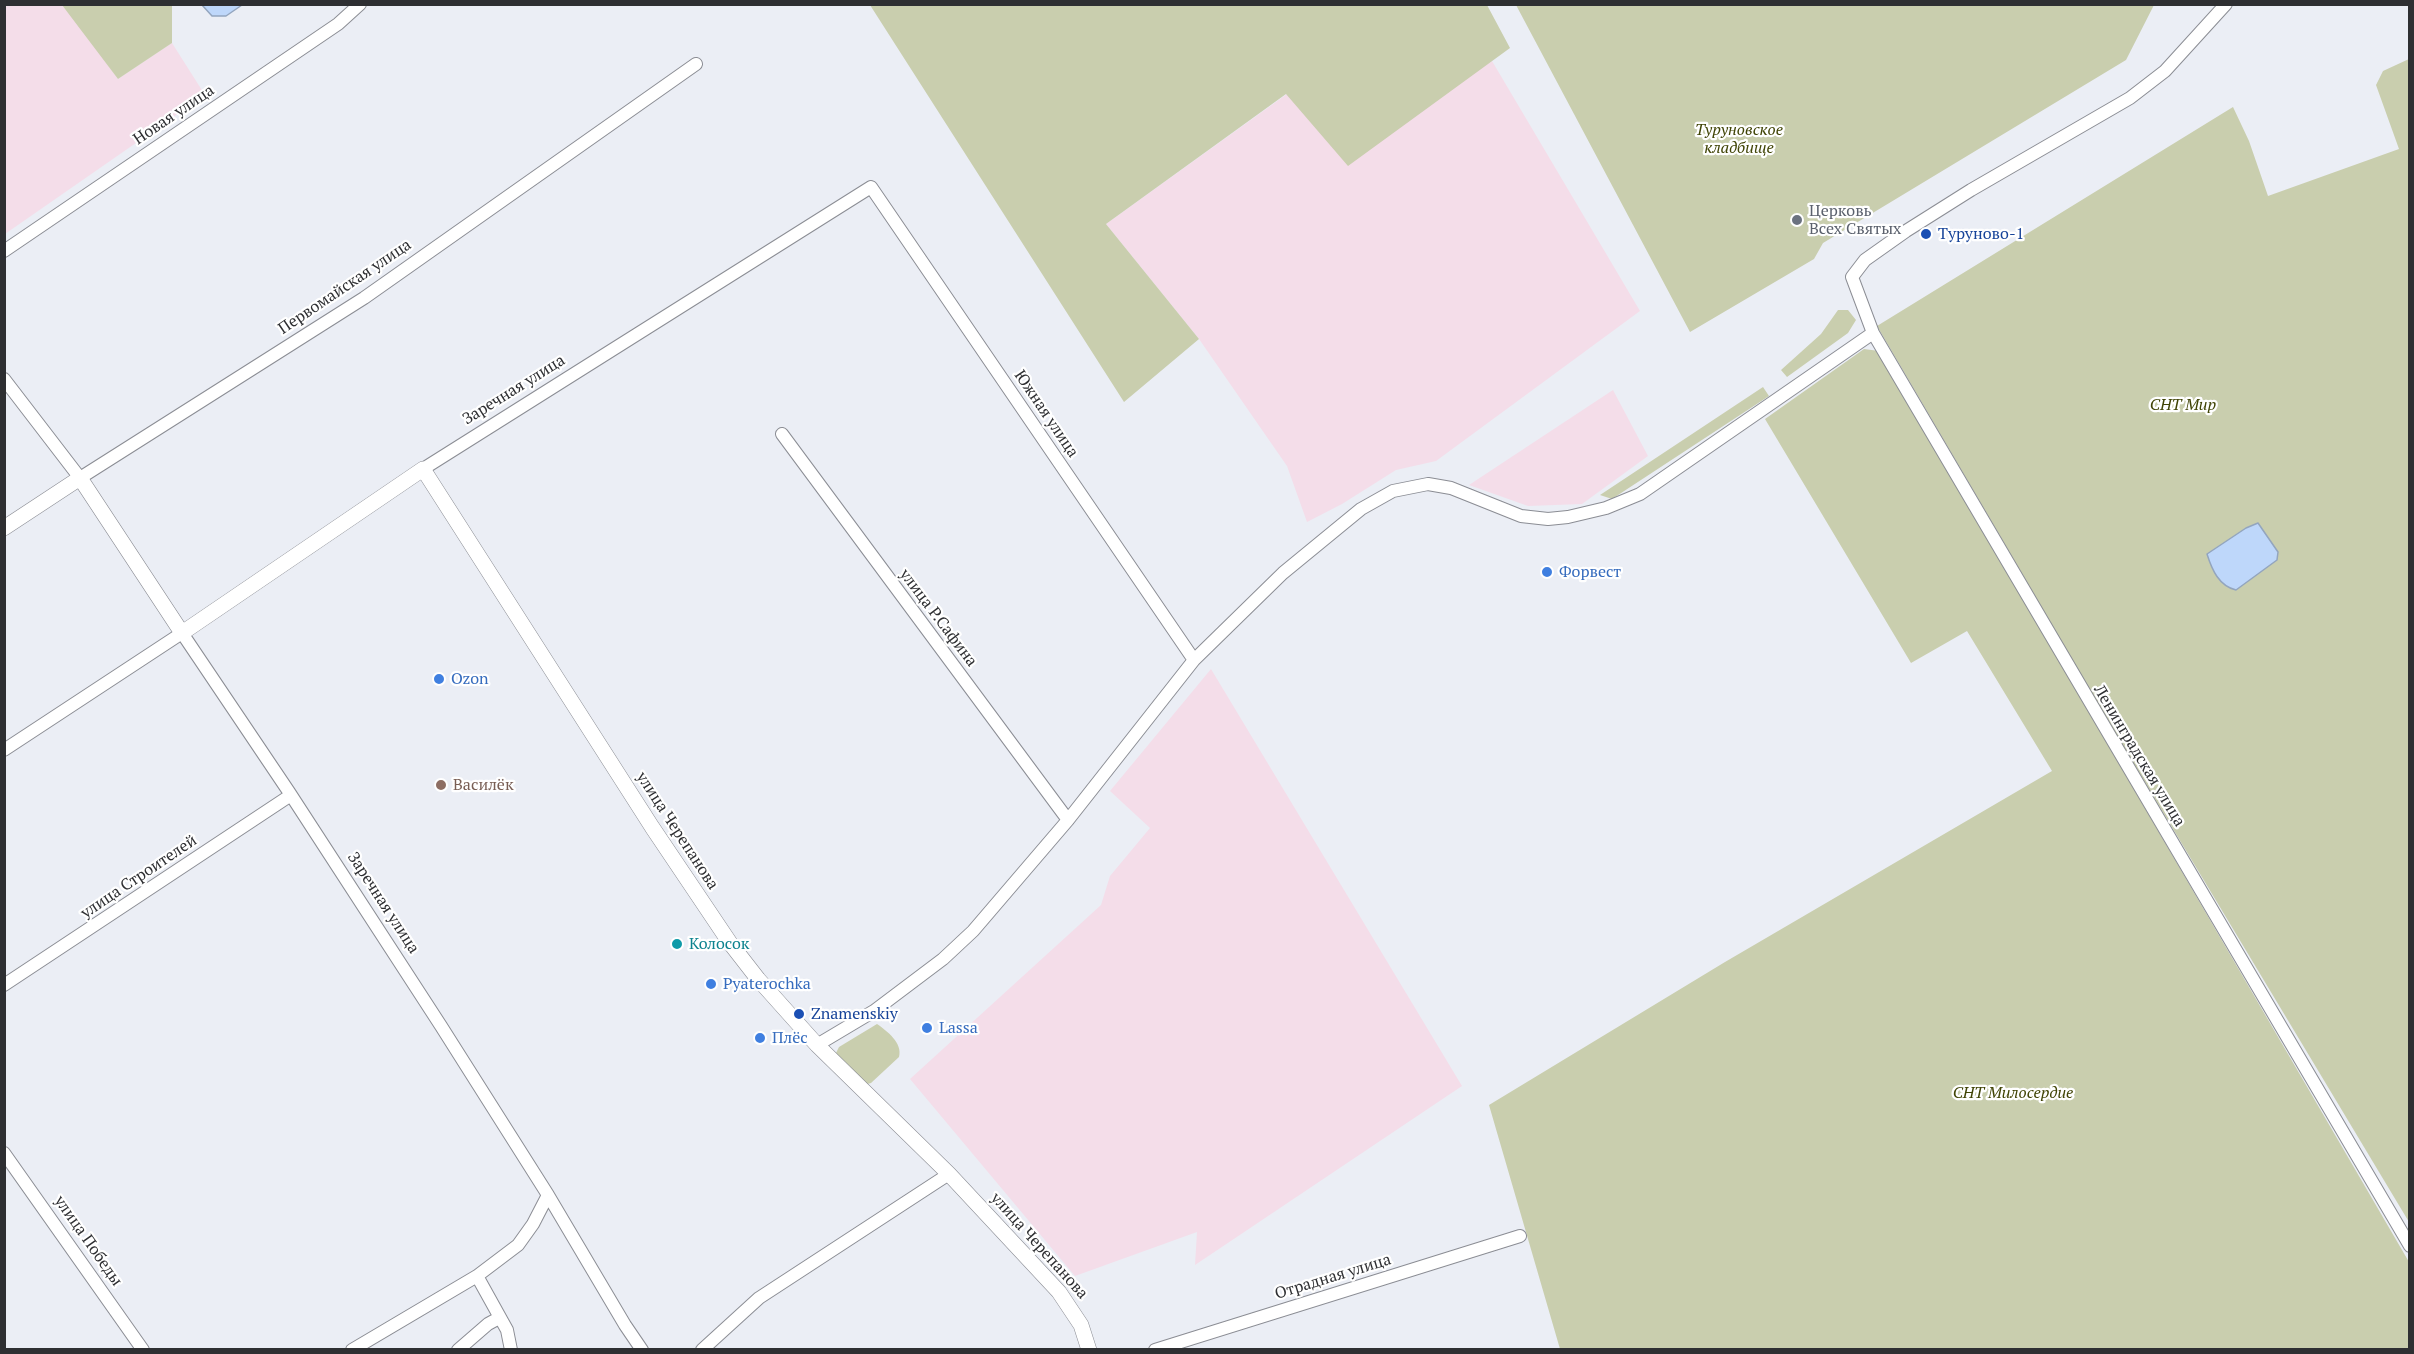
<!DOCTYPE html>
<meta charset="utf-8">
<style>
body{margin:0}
#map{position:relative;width:2414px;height:1354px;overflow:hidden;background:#ebeef5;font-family:"PT Serif",serif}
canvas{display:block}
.frame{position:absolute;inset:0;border:6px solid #2e2f32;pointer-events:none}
</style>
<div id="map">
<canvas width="2414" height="1354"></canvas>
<div class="frame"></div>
</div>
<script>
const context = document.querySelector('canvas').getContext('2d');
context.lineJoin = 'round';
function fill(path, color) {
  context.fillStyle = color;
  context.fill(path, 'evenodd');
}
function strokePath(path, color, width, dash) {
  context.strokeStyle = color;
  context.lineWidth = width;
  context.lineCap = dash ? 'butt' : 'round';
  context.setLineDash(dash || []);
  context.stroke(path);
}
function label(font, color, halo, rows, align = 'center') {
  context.font = font + ' "PT Serif",serif';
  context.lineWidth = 4.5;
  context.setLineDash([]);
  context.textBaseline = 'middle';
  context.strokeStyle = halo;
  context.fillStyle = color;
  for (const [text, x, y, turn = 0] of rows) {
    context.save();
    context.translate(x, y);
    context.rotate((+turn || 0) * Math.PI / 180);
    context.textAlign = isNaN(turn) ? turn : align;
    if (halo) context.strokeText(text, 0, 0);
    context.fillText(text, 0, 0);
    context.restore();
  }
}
fill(new Path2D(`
 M5,5H62L81,26L118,79L172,43L205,95L5,234Z
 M1492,61L1640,311L1436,461L1396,470L1342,504L1307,522L1287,466L1199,339L1106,224L1287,94L1462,80Z
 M1613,390L1648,456L1582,504L1528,506L1469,485Z
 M1211,669L1462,1086L1195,1265L1197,1232L1075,1276L910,1079L1101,905L1110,876L1150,828L1110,791Z`), '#f4dde9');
fill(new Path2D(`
 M62,5H172V43L118,79Z
 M870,5H1487L1510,48L1348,166L1286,94L1106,224L1199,339L1124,402Z
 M1516,5H2154L2126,60L1823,243L1814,259L1690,332Z
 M2409,59V1222L2113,729L1877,326L2233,107L2249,141L2268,196L2399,149L2376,85L2383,71Z
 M1838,310H1848L1856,320L1848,333L1787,377L1781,370L1821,334Z
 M1864,349L1879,351L2409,1262V1349H1560L1489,1105L1725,962L2052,771L1967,631L1911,663L1765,419Z
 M1763,387L1769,396L1612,499L1600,495Z
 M877,1024C887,1031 903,1043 899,1057L871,1083L864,1085L837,1058L836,1053L839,1047Z`), '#c9ceae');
const water = new Path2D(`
 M202,5V4L242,5L226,16H212Z
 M2258,523L2278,552L2277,560L2236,590C2219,586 2212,570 2207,554L2246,528Z`);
fill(water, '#bed7fa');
strokePath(water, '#93a5be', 1.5);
const minor = new Path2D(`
 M2226,4L2165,71L2130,98L1971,190L1906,231L1865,260L1852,277L1873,333L2410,1246
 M4,251L338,24L360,4
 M4,379L80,478L364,298L696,64
 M782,434L1068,820
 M423,469L871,187L1194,660
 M4,750L182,633L289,792L441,1026L548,1195L625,1325L642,1350
 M4,985L291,795
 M817,1045L874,1011L943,959L973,931L1068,820L1194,660L1283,573L1361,509L1393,491L1428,484L1451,488L1521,516L1548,519L1568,517L1606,508L1640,494L1873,333
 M4,1153L143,1350
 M477,1276L507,1330L511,1350
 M352,1350L477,1276L518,1245L533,1224L548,1195
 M458,1350L488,1324L499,1318
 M702,1350L759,1298L949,1174
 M1155,1350L1520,1236`);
const major = new Path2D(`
 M4,528L80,478L182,633L423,469L652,827L730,943L758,979L817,1045L949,1174L1059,1292L1081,1325L1089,1350`);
strokePath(minor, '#8b8d94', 14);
strokePath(major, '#8b8d94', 16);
strokePath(minor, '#fff', 12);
strokePath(major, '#fff', 15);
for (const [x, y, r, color] of [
 [1797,220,6,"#6b7280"],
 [1926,234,6,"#1a4fb4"],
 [1547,572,6,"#3f7fe0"],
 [439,679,6,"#3f7fe0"],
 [441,785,6,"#8d6e63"],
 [677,944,6,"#0f9aa8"],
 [711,984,6,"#3f7fe0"],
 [799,1014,6,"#1a4fb4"],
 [927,1028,6,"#3f7fe0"],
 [760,1038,6,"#3f7fe0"]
]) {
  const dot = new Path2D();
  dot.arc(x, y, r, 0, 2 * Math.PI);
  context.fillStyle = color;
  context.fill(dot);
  strokePath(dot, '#fff', 2);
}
label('16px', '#2e2f32', '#fff', [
 ["Новая улица",174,115,-34],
 ["Первомайская улица",345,287,-34],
 ["Заречная улица",514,390,-32],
 ["Южная улица",1046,414,56],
 ["улица Р.Сафина",938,618,53],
 ["Ленинградская улица",2139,756,59],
 ["улица Черепанова",677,831,57],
 ["улица Строителей",139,877,-34],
 ["Заречная улица",383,903,57],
 ["улица Победы",88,1241,55],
 ["улица Черепанова",1039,1246,48],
 ["Отрадная улица",1333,1277,-17]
]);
label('italic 16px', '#404405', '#fff', [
 ["Туруновское",1739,130],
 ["кладбище",1739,148],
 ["СНТ Мир",2183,405],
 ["СНТ Милосердие",2013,1093]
]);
label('16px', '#5b616d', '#fff', [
 ["Церковь",1809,211],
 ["Всех Святых",1809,229]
], 'left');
label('16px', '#164399', '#fff', [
 ["Туруново-1",1938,234],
 ["Znamenskiy",811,1014]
], 'left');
label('16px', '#366cbe', '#fff', [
 ["Форвест",1559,572],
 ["Ozon",451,679],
 ["Pyaterochka",723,984],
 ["Lassa",939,1028],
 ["Плёс",772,1038]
], 'left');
label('16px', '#785e54', '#fff', [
 ["Василёк",453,785]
], 'left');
label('16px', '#0d838f', '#fff', [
 ["Колосок",689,944]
], 'left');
</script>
